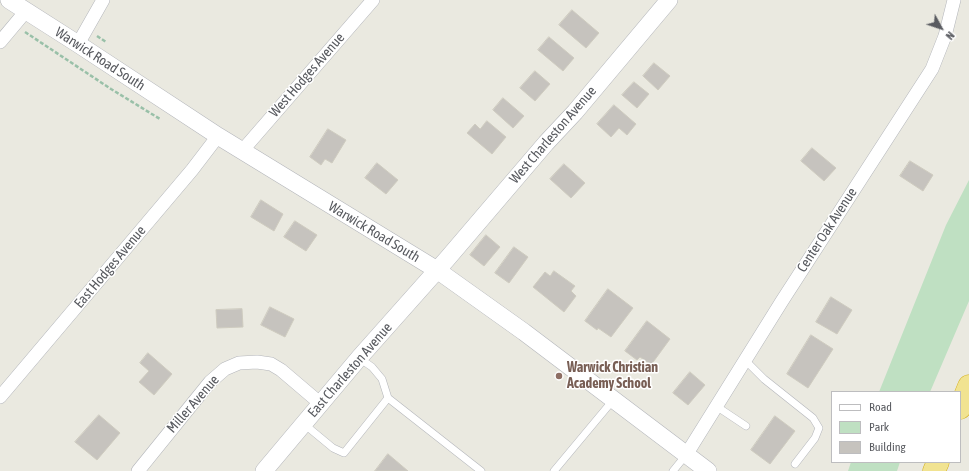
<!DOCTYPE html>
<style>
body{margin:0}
#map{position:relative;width:969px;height:471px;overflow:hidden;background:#eae9e0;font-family:"Asap Condensed",sans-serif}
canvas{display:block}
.legend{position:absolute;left:831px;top:391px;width:130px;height:72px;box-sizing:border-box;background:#fff;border:1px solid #bdbdbf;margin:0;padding:5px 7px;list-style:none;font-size:12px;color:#595b60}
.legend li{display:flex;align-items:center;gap:8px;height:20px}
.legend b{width:20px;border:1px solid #bdbdbf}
.north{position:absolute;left:921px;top:8px;width:40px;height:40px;-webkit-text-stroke:3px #fff;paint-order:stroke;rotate:130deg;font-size:11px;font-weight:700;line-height:16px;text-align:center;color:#595b60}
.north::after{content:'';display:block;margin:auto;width:14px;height:18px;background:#595b60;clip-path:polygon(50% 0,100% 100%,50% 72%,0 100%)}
</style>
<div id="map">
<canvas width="969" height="471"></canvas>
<ul class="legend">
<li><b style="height:5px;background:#fff"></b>Road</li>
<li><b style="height:11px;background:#bfe0c2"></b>Park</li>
<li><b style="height:11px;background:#c6c3be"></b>Building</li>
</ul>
<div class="north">N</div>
</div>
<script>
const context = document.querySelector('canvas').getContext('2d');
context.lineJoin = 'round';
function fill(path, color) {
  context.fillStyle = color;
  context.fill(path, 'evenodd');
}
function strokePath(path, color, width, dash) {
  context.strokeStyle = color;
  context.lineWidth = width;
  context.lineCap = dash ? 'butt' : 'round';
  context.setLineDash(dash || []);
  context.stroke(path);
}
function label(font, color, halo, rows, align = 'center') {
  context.font = font + ' "Asap Condensed",sans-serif';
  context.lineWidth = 3;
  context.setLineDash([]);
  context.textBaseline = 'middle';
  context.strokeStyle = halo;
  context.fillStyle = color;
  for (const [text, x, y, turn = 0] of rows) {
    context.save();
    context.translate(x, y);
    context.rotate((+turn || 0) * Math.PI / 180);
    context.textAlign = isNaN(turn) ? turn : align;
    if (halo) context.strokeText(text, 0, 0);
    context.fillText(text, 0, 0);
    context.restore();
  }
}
fill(new Path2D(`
 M969,180V301L930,392H879L946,225Z
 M851,462H900L897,471H848Z`), '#bfe0c2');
const building = new Path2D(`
 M572,10L599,33L586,48L559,25Z
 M549,37L574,58L563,71L538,50Z
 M654,63L670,76L658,90L643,76Z
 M535,71L550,84L535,101L520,88Z
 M634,82L649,94L637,108L622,95Z
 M503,98L524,116L513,128L493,110Z
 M614,105L636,124L627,135L619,128L611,137L597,124Z
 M487,121L506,137L492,154L467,133L475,124L480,129Z
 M328,129L346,140L332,163L325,159L321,165L310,157Z
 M812,148L836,168L824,181L801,161Z
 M910,161L933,175L923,191L900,176Z
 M377,163L398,180L386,194L365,178Z
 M564,164L585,183L571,198L550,179Z
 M261,200L283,214L274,231L251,217Z
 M295,221L317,235L306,251L284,237Z
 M486,235L500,247L484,266L470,255Z
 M514,247L528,257L509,283L495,273Z
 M554,271L575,286L571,291L576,296L564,312L533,287L545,272L550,276Z
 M608,289L633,308L611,337L598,328L597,330L585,321Z
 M831,297L852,310L837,334L816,322Z
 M270,307L294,319L285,337L261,325Z
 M242,309L243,327L217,328L216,310Z
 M647,321L670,339L651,365L640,357L637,360L625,351Z
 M811,335L833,349L808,388L787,374Z
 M148,353L172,374L154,395L139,382L149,371L140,363Z
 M690,372L705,385L688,405L673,393Z
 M99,415L120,433L97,460L75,442Z
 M775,416L795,431L770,464L751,450Z
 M388,454L408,471H375Z`);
fill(building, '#c6c3be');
strokePath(building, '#cecbbf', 1);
const service = new Path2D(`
 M359,358L372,367L382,379L388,398L481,471
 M745,360L764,379L813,418L819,428L815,438L795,464
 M716,406L746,426
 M304,424L333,448L344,453L388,398
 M554,471L614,399
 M673,471L686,455`);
const minor = new Path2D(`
 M0,42L26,11
 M78,44L103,0
 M242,151L373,0
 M0,397L192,170L218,136
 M686,455L782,301L932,69L945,36L954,0
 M138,471L210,382L225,369L239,363L257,362L271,364L281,370L321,404`);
const tertiary = new Path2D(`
 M9,0L78,44L218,136L437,270L524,332L708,471
 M264,471L359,358L447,259L546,143L575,112L669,0`);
const motorway = new Path2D(`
 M960,408L969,386
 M934,471L938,462`);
strokePath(service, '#b3b5ba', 8);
strokePath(minor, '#b3b5ba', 14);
strokePath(tertiary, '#b3b5ba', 18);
strokePath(motorway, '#d3ad18', 23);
strokePath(new Path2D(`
 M25,32L111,89L160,119
 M97,36L106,42`), '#99c0a8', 2.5, [4, 2]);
strokePath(service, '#fff', 7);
strokePath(minor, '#fff', 13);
strokePath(tertiary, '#fff', 17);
strokePath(motorway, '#f1e391', 22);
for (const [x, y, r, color] of [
 [559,376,4,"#8d6e63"]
]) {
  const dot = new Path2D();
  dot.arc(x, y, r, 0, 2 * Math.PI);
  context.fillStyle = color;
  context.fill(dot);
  strokePath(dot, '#fff', 1.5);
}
label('14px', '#595b60', '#fff', [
 ["Warwick Road South",100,59,33],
 ["West Hodges Avenue",307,75,-49],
 ["West Charleston Avenue",553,135,-49],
 ["Center Oak Avenue",827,230,-57],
 ["Warwick Road South",374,232,31],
 ["East Hodges Avenue",110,267,-50],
 ["East Charleston Avenue",350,370,-49],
 ["Miller Avenue",193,404,-49]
]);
label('bold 14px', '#785e54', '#fff', [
 ["Warwick Christian",567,368],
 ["Academy School",567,384]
], 'left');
</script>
